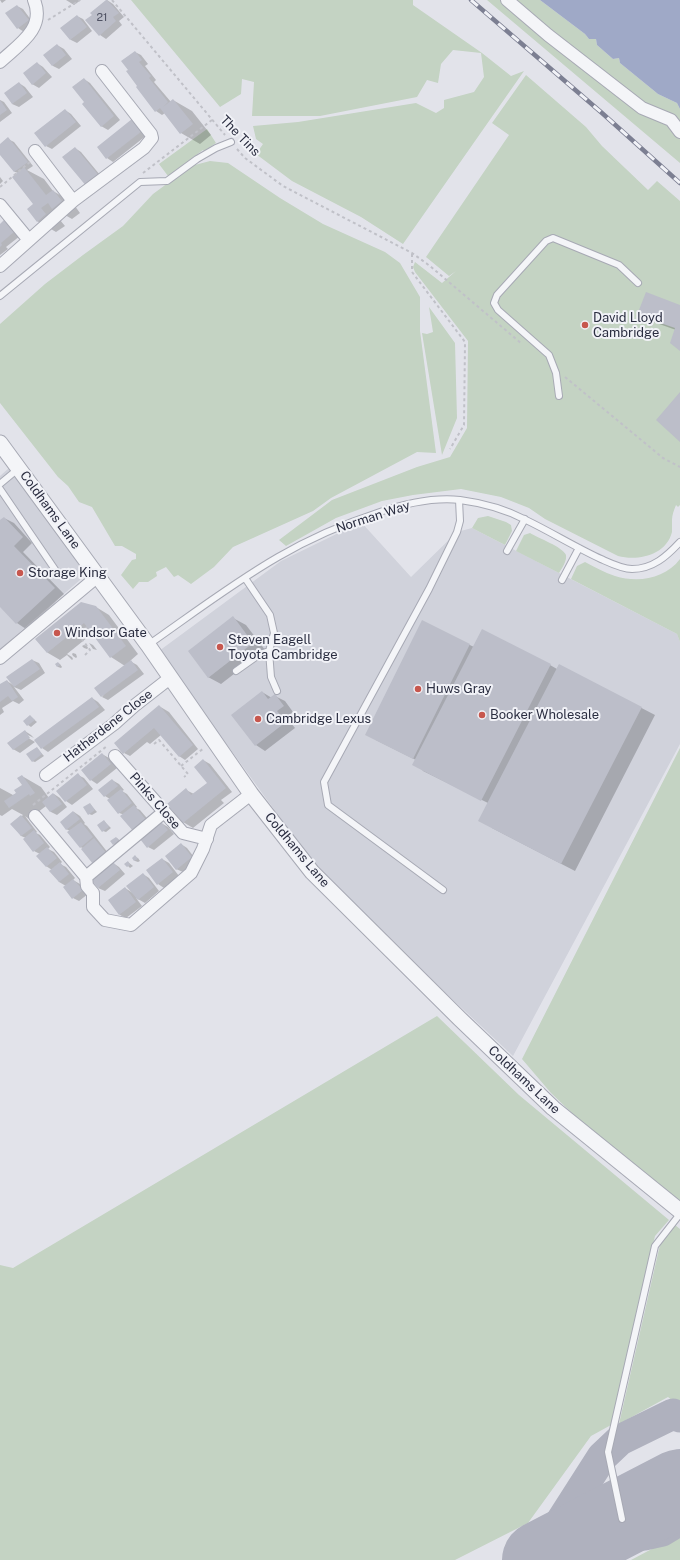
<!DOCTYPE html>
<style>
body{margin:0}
canvas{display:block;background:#e2e3ea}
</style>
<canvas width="680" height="1560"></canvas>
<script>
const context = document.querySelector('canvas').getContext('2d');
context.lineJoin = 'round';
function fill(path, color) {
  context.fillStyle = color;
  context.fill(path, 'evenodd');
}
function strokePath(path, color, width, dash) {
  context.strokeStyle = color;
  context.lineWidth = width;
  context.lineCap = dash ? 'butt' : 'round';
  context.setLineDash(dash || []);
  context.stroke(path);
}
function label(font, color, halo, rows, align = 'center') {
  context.font = font + ' "Public Sans",sans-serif';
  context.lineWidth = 4;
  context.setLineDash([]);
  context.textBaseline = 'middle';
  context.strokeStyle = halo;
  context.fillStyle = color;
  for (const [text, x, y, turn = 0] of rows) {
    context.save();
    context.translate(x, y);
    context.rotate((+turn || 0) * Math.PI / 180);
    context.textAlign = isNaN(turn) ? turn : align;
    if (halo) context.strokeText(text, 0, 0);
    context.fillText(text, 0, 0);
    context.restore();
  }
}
fill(new Path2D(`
 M9,468L80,564V580L0,649V476Z
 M361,522L411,577L457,532L472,528L677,634L680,642V744L513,1056L326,881L159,651L281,561Z`), '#d0d2db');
fill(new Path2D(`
 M131,0H413V5L482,53L511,76L524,71L403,244L361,217L292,181L256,154L263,144L256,139L253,126L298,122L416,103L436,113L444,108V100L474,92L484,77L481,53L453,50L441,64L438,83L427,80L417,97L320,116H252L254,82L242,79L241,94L220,107Z
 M487,0H540L585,34L589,39H596L597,45L613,59L619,58L620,63L658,94L677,103L680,109V163Z
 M526,75L586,127L602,146L648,190L657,181L680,201V505L678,507L676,505C674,510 672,515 672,520C672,524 672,529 672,532C666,556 637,561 618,556L545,519L529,508L501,497L461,489L413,495L382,501L336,518L286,546L279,540L332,500L417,467L450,457L467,428L468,341L415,272L413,267L415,262L442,283L456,271L449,276L426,257L509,135L492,123Z
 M207,129L216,143L204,151L203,150L168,176L159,164Z
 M210,161L228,163L280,198L323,224L385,252L400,263L420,297V331L436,453L417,452L331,498L313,511L233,547L214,567L191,584L178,575L174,577L166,567L156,572L157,576L148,582H139L133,589L121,575L132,560L136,559V554L122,546H115L92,507L79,502L68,486L58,477L0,403V324L45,284L83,255L123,226L153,194L191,166Z
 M429,307L455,343L457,418L442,455L422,333L427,334L433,332Z
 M488,516L506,522L511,525L512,531L505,545L472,528L478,518Z
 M530,533C538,538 563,547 566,555C567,561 562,568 559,573L516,551L524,535Z
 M680,559V642L677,634L571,579L577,566L585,562C595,567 605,573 615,576C638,583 665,579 680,559Z
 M680,748V1206L625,1164L551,1093L522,1059Z
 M437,1016L519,1095L669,1220L655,1236L611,1425L591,1436L528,1523L455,1560H0V1265L13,1268Z
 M675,1225L680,1229V1407L668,1397L619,1424L659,1249L661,1242Z
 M680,1534V1560H631Z`), '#c4d3c3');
fill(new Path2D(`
 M540,0H680V109L677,103L658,94L620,63L619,58L613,59L597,45L596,39H589L585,34Z`), '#9fa9c7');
fill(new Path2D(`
 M0,0H6L2,3Z
 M66,0H81L74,5Z
 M107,0L113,4L124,17L119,21L122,25L106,39L100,35Z
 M17,6L23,9L34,24L24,32L18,28Z
 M77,16L83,19L92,31L77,43L71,40L62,28Z
 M57,45L64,49L72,59L59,69L53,66L45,55Z
 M135,52L141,55L148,64L145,66L156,80L154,82L171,102L173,100L192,111L211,135L200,144L181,133L165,113L162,115L156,111L129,70Z
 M37,63L43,67L52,77L39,88L32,84Z
 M84,79L90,83L120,120L108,130L101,126L86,103Z
 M19,83L25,87L33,97L19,107L12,104Z
 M0,100L4,102L12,113L0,122Z
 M65,110L71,114L81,126L52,149L46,146Z
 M132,120L147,135L113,162L107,158Z
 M8,139L14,142L33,166L27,170L44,179L53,191L72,202L80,213L72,219L65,215L60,220L65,226L56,232L37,221L34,204L18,173L15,172L0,154V145Z
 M75,148L81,152L105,181L94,190Z
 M0,177L3,181L0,184Z
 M4,222L11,225L20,236L6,247L8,249L0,255V225Z
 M680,306V350L676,330L648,320L638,314Z
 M4,518L14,523L32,543L23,552L64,594L26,629L17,623L0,605V521Z
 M96,607L109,615L138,654L130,661L137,665L144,674L108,700L102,697L125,666L111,657L93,633L67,654L72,657L73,659L72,660L67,655L60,660L48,653L37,639Z
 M233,618L246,625L265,650L221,684L208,677Z
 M422,622L474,647L550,665L557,669L559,665L655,715L575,871L492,828L488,803L423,771L416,760L376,740Z
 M89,643L93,645L97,650L93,649Z
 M84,645L87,646L88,648L87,649L84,648L82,646Z
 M73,653L76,654L77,657L76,658L73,656L72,654Z
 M32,660L39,663L45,673L21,690L14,687L24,700L19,704L13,701L2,708L4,712L0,715V686L7,681L13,685Z
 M58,663L60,664L62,667L61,668L58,667L56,664Z
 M262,692L272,698L275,696L285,701L293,712L286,717L295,728L265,751L256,745Z
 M92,698L98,702L105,710L48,752L42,748Z
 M159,706L169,712L198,749L185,760L179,756L161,735L150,744L147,742L130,756L124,753Z
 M30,716L37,722L31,727L28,725Z
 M25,731L31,735L34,738L26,734L25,736L35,742L20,753L13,749Z
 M37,748L44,756L35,762L32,761Z
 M102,754L109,758L117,768L97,784L91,780L82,770Z
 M203,760L210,764L232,792L221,800L224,803L193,828L183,822L186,790L194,794L208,783Z
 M78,775L84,778L93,789L72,805L66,801Z
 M22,776L41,787L49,798L54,794L60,798L67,807L57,815L51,812L46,806L29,819L25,816L37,832L36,833L40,835L50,847L48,849L54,852L62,862L60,864L66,867L75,878L73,880L80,884L88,894L79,901L73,898L66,886L59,882L52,870L46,866L40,854L34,851L26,838L21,836L12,824L23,815L12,809L2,816L0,815V788L13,795L17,793L23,785Z
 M112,780L119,784L124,790L122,791L127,794L137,807L136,808L140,810L152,824L119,813L110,799L105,796L100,790Z
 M90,804L97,812L92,815L89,814Z
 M74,812L80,816L85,823L84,824L87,826L112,858L80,847L70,831L66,829Z
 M104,821L111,828L106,832L103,831Z
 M161,823L168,827L174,834L154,850L148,847Z
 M117,838L121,842L116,846L113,844Z
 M181,844L187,848L197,861L183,872L176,869Z
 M135,857L138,858L140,861L138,862L135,861L133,858Z
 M162,859L169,863L179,876L164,888L158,884Z
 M128,862L133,866L130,868L128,866Z
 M113,863L119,867L125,874L105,891L98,888Z
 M143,874L149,878L159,891L145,903L136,898L142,906L126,918L120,915L109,900L125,888L133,893Z`), '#0003');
strokePath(new Path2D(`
 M579,1541L601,1534L623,1533L644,1535L662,1531L680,1520
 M534,1560L540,1554L602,1457L620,1440L673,1414L680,1417`), '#afb1be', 31);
strokePath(new Path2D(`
 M541,1560L680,1488`), '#afb1be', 78);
fill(new Path2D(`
 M106,0H107L119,13L113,17L116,21L99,36L85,20L92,15L90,13Z
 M17,5L29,20L17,29L5,13Z
 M77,15L87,27L70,40L60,28Z
 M57,44L66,55L52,66L43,55Z
 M135,51L142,60L139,62L151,76L149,78L168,102L163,107L173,99L193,124L180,134L160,108L155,112L136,87L137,86L126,71L128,70L121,61Z
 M37,62L46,73L32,85L23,73Z
 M84,78L114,116L101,127L82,104L84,102L72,87Z
 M19,82L27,93L12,104L4,93Z
 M0,100L7,110L0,115Z
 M65,109L76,122L45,147L34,133Z
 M132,119L142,131L106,159L97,147Z
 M8,137L28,162L14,172L0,155V144Z
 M75,147L100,177L87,187L62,157Z
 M24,167L46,195L53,190L62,201L52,209L48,203L41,208L46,214L37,222L27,209L33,204L12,177Z
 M4,220L14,232L1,243L2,245L0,247V224Z
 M646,292L680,305V351L670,343L675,328L637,315Z
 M680,392V442L656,420Z
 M4,517L23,537L14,546L55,588L16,624L0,607V520Z
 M81,602L96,606L126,646L110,658L84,623L47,653L35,639Z
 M233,616L253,643L208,678L188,651Z
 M422,620L470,644L413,759L365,735Z
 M482,629L551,664L481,801L412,765Z
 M32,659L40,669L14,687L6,677Z
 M131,660L138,670L101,697L94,688Z
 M58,662L60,665L57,667L55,664Z
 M559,664L642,707L561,864L478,821Z
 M7,680L18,697L12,701L8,696L0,702V684Z
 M262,691L268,699L275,694L284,706L277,711L286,722L255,746L231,715Z
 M92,697L99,707L41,749L34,740Z
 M159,705L193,745L179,757L154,728L123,754L114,743Z
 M30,715L35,720L27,726L23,721Z
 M25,730L30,738L13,750L7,743Z
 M37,747L42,754L32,762L26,754Z
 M102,753L111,764L90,781L81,770Z
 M203,759L226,788L183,823L167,804L186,788L191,795L207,783L194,767Z
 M78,773L87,785L65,802L56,791Z
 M22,775L35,793L30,796L29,794L9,808L4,801L16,793L14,790L22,785L17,778Z
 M112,779L118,786L104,797L98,790Z
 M121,789L132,803L118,814L107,800Z
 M53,793L62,804L50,812L42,802Z
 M90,803L95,810L88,815L83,807Z
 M134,805L146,820L133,831L120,816Z
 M73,811L80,819L66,830L60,822Z
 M21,815L32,828L21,836L10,824Z
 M104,820L109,827L102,832L97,825Z
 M81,822L93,837L80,848L67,832Z
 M161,822L168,830L147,848L140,839Z
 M34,830L44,843L33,852L23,839Z
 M116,837L119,840L113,845L110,841Z
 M94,838L107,854L93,864L81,849Z
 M181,843L192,857L176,870L165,856Z
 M47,847L57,858L46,867L36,856Z
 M135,855L138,859L134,861L132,858Z
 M162,858L173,872L157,885L146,870Z
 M128,861L130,865L127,867L124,864Z
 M60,862L69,874L59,882L49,871Z
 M113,862L120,870L98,888L91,880Z
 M143,873L154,887L138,900L126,886Z
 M73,879L83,890L72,899L63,887Z
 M125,887L136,902L119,915L108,900Z`), '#bcbec9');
const service = new Path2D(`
 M0,296L140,182L167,181L197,159L216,148L231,142
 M559,396L556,373L549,355L498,310L494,303L497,295L546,241L553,238L619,265L638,283
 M0,484L18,469
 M0,489L56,571
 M507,551L525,519
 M562,580L579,548
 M148,645C191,615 233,583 278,557C309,539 343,524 377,513C403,504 432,497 460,500C483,503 505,509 526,520C551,532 575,547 601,559C610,563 622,569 632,569C653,569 667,556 680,542
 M269,651L271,677L277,691
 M236,671L260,654L269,651L274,633L270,615L245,578
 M443,890L328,805L324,782L429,589L457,532L460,521L459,500
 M622,1519L608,1452L655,1246L680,1214`);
const minor = new Path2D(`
 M507,0L548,35L642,108L671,120L680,132
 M0,62C18,45 46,29 34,0
 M35,151L73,201
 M0,205L28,239
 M0,266L73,201L144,148L152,138L151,134L102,71
 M0,658L98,576
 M115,756L183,833L207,839
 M46,775L114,724L134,706L170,678
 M35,816L86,877L164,812
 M86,877L87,886L93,893V907L105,920L131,925L191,873L203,849L211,825L251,794`);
const tertiary = new Path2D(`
 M0,443L148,645L251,794L312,872L460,1019L553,1108L680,1211`);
strokePath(service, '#a7a9b4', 8);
strokePath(minor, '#a7a9b4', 14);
strokePath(tertiary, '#a7a9b4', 17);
strokePath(new Path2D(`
 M112,0L225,135
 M48,20L80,0
 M237,149L245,158L283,186L412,253L430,266L522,344
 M143,173L212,120
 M0,187L30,162
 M412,254V272L465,342L464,425L450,449
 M565,377L663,458L680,467
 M85,655L90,650L78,634L87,627
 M154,744L159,740L188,774L184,777
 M181,766L204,748
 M33,805L107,746`), '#c0c1c8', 2, [3, 3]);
strokePath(service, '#f4f5f8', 6);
strokePath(minor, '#f4f5f8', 12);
strokePath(tertiary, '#f4f5f8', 15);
const rail = new Path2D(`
 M471,0L602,113L680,183`);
strokePath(rail, '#7c7f92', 4.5);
strokePath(rail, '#f1f2f7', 3, [9]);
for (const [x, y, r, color] of [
 [585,325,4,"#c7574e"],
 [20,573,4,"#c7574e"],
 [57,633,4,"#c7574e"],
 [220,647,4,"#c7574e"],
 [418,689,4,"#c7574e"],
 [482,715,4,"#c7574e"],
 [258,719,4,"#c7574e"]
]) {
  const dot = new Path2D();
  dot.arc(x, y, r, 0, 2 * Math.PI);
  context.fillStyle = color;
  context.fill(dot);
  strokePath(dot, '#f1f2f7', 1.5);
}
label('11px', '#4f5263', null, [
 ["21",102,18]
]);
label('13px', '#2b2e41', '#f1f2f7', [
 ["The Tins",240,136,46],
 ["Coldhams Lane",50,510,54],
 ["Norman Way",373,517,-18],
 ["Hatherdene Close",108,726,-38],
 ["Pinks Close",155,801,49],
 ["Coldhams Lane",297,850,50],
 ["Coldhams Lane",524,1080,43]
]);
label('13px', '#2b2e41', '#f1f2f7', [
 ["David Lloyd",593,318],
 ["Cambridge",593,333],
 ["Storage King",28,573],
 ["Windsor Gate",65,633],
 ["Steven Eagell",228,640],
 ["Toyota Cambridge",228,655],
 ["Huws Gray",426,689],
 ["Booker Wholesale",490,715],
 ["Cambridge Lexus",266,719]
], 'left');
</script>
